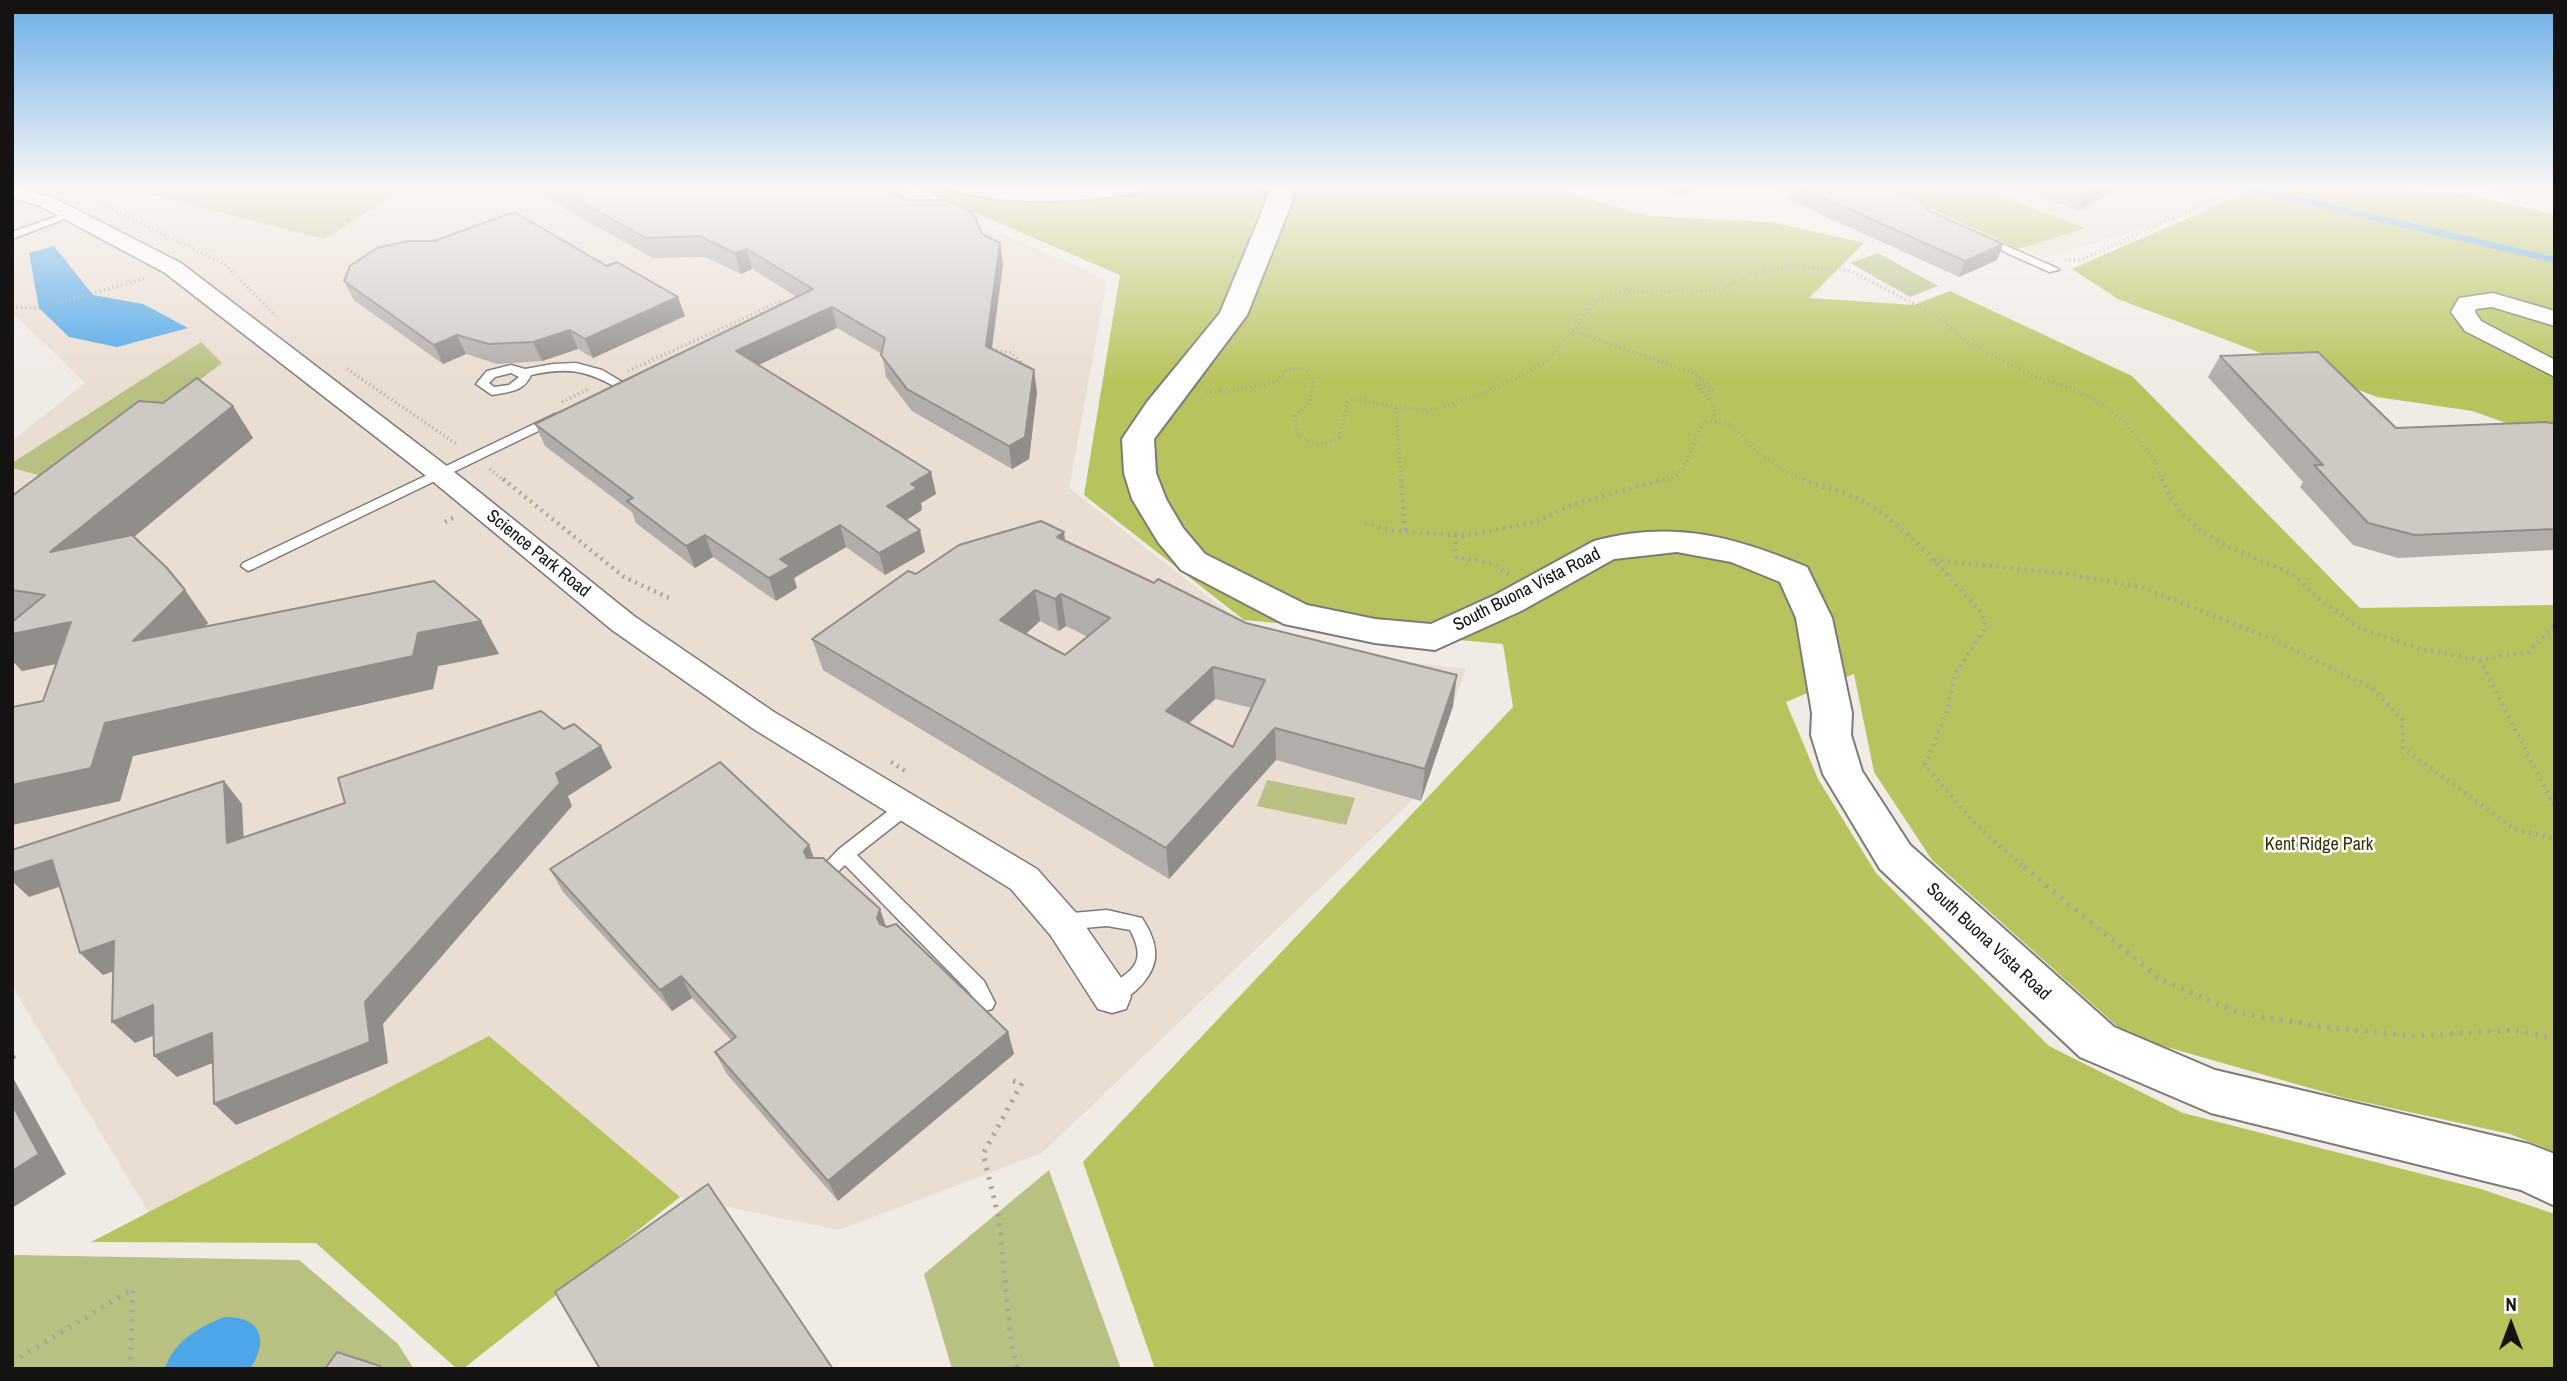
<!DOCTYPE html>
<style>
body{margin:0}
#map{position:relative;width:2567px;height:1381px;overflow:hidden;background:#f1ebe6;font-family:"Archivo Narrow",sans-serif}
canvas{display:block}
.frame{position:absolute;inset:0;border:14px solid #151311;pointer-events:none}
.north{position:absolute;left:2476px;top:1290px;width:70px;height:70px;-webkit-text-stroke:5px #fff;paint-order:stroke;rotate:0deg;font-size:19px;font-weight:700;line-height:28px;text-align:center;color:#151311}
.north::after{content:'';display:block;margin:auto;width:24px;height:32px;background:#151311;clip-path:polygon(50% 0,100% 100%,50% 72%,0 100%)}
</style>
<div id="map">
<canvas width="2567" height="1381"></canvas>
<div class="frame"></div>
<div class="north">N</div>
</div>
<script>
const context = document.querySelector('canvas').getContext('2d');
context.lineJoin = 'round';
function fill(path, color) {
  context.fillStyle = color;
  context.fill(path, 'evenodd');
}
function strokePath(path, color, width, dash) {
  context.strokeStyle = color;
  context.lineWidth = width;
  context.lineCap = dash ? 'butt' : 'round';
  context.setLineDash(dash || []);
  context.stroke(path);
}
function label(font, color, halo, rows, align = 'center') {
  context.font = font + ' "Archivo Narrow",sans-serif';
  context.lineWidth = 5;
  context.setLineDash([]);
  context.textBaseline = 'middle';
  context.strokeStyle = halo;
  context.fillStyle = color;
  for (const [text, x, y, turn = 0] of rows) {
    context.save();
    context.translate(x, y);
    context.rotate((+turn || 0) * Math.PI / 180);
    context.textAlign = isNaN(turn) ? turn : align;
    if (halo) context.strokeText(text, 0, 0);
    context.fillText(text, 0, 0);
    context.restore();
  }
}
fill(new Path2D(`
 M12,186H896L1107,280L1069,488L1271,646L1466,669L1423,790L1042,1153L839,1230L680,1197L489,1036L149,1213L12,986V441L85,383L12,312Z
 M1888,186H2288L2044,258Z
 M2472,186H2555V207Z`), '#eaddd2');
fill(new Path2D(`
 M119,186H409L324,239Z
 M1878,253L1938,286L1910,297L1850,263Z
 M201,342L222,363L65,482L12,468V463Z
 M1267,780L1355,798L1346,825L1257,806Z
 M1049,1170L1121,1369H952L924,1274Z
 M12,1255L299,1260L398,1344L414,1369H12Z`), '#b8c181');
fill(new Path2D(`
 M913,186H1564L1565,192L1649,216L1771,222L1864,243L1809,298L1914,305L1950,291L2132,376L2360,608L2555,605V1152L2510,1134L2345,1098L2128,1036L1932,860L1874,772L1854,674L1786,702L1818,779L1876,873L2049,1046L2183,1113L2481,1189L2555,1214V1369H1155L1083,1162L1513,707L1503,644L1244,620L1084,495L1120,275Z
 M1883,186H1975L2085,228L2018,249Z
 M2261,186H2320L2465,194L2555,214V440L2472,411L2377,397L2118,299L2072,269Z
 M489,1036L680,1197L463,1369H457L316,1243L91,1242Z`), '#b7c45d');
fill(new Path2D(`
 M54,246L93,295L143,304L188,328L117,347L69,337L39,308L29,253Z
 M225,1317C262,1317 269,1340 250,1369H165C173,1342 200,1326 225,1317Z`), '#4da6e8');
strokePath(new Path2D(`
 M2240,186L2555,260`), '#4da6e8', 6);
const service = new Path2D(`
 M66,213L75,215L12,239V232Z
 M1982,235L2057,268L2059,270L2049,272L1978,240V236Z
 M576,363L602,370L629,386L623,390L619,389C586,370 568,367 531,375C524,392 508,392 492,395L476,384L487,371L511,365L525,369L553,364ZM511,373L519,377L509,385L494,387L489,383L495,377Z
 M555,414L559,415V421L253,569L248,571L241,566L243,563Z
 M907,799L913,801L916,806L913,811L857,855L984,981L995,1003L992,1009L985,1011L978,1009L970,993L845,865C836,873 830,883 818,879L815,874L839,849L901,801Z
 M1107,910L1142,918C1148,928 1154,938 1155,950C1158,974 1133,998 1112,1005L1105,1003L1102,997C1115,972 1154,974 1130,930L1107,926L1061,930L1055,927L1052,922L1055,917L1061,914Z`);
const minor = new Path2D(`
 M12,186L54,198L181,263L448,467L634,616L774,712L1037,869L1077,914L1126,985L1131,997L1126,1009L1112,1013L1098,1009L1051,936L1011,889L752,728L612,630L430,479L165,273L40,206L12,198Z
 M2493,293L2555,311V326L2492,307L2476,309L2475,312L2481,321L2555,360V377L2465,331L2451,312L2459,298Z`);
const tertiary = new Path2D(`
 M951,186H1148L1145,191L1136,193C1076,202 1014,206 954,191Z
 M1263,186H1291L1293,190L1292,202L1247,315L1154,439L1156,473L1166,499L1183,528L1205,554L1307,605L1375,619L1431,624L1495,595L1594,541C1674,520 1732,536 1807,567L1832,618L1852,713L1851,735L1862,771L1910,845L2114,1027L2215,1070L2529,1144L2555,1154V1206L2521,1190L2211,1113L2080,1057L1880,869L1823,774L1811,735L1812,713L1796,618L1780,582L1731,562L1677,552L1614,559L1521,611L1435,650L1375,643L1284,624L1181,570L1158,542L1132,499L1124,473L1122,439L1147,402L1220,313L1266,202L1268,193Z`);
strokePath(service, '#7f7a75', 3);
strokePath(minor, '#7f7a75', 3);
strokePath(tertiary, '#7f7a75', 4);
strokePath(new Path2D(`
 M2427,186H2441
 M100,203L225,264L276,316
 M973,222L989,215L1017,219L1042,216
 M2065,260H2081L2239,188L2555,262
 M12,307L39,308L147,278
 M1573,331L1694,373L1715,391L1695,383L1715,407L1713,421
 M992,349L1012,353L1020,362L1017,367
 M347,369L458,445
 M628,371L784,300
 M1206,392L1232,391L1276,382L1288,369H1305L1314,381L1310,402L1295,416L1297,433C1310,445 1324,447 1339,437L1348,402L1354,399L1425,411L1450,405L1505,384L1544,363L1565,341L1596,301L1605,296L1631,291H1708L1726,288L1751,274L1793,265L1851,271L1930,312L1969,343L2035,377L2069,387L2099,402L2122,420L2153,457L2163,481
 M562,402L588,389
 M1396,408L1401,481
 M490,469L505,481
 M1659,481L1676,476L1687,461L1702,424L1713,421L1732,425L1758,452L1785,471L1807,481`), '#a9a4a0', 3.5, [1, 3.5]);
strokePath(new Path2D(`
 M503,479L624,577L671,599
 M1401,479L1405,532
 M1803,479C1822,488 1845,491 1863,501C1907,526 1947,575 1981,612L1985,622L1983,631L1955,675L1946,714L1925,765L1975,824L2026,869
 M2162,479L2170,497L2182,514L2201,531L2228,547L2293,574L2318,598L2359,628L2421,649L2480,660L2529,652L2555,624
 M445,522L457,516
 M1365,523L1394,531L1465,536L1538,521L1571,505L1665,479
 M1455,535L1456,557L1495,564L1509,575
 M1934,560L2066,574L2141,587L2270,638L2372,688L2402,719L2403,748L2515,829L2555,839
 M2480,660L2555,808
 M891,762L905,771`), '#a9a4a0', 4.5, [2, 5]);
strokePath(new Path2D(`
 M2024,867L2160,979L2238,1013L2325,1027L2412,1036L2515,1030L2555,1039
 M1013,1081L1022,1083L983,1154L999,1219L1011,1341L1017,1369
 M12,1362L133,1289
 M130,1369L133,1289`), '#a9a4a0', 5, [2.5, 7]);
fill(service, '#fff');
fill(minor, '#fff');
fill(tertiary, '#fff');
fill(new Path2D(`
 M538,186H852L853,190L982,234L1000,243L1003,264L992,349L1037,392L1029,459L1012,469L912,411L886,377L882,354L837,328L759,365L931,472L936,494L921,503L922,510L907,520L925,552L885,575L846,547L794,578L797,588L776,601L713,557L695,568L636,523L632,512L545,446L535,424L797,297L752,269L741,274L705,257L653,258L541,195Z
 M1660,186H1703L1675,196L1660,188Z
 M1773,186H1886L1930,211L2003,244L1997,260L1959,277L1787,199L1789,194Z
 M2016,186H2123L2078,211Z
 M2529,186H2555V191Z
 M344,281L685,316L593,358L578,349L542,361L497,364L466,354L443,364L354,300Z
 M2220,356L2396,428L2555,424V550L2398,558L2353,545L2300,487L2303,482L2208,377Z
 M163,403L233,406L253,438L134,537L185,590L208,623L205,626L481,621L499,654L438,666L433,689L133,756L120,801L12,825V707L43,701L56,664L22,671L12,660V622L15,620L12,619V496Z
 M1065,540L1154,583L1246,623L1453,706L1421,801L1276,760L1169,879L823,670L812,639L916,574ZM1040,621L1059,631L1066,626L1088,637L1065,655L1026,634ZM1215,699L1252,708L1233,747L1189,723Z
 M809,845L814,858L886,927L1008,1032L1014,1054L838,1201L726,1073L715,1052L731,1040L692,998L672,1011L563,892L550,869Z`), '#b2ada9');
fill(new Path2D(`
 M1676,186H1703L1675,196Z
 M2088,186H2123L2078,211Z
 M1000,243L1003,264L989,368L986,346Z
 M2003,244L1997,260L1959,277L1965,261Z
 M747,249L752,269L741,274L735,253Z
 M678,297L685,316L593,358L585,339Z
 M832,307L837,328L743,372L736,351Z
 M570,330L578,349L542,361L533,342Z
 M457,335L466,354L443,364L434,345Z
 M1034,370L1037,392L1029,459L1012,469L1009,446Z
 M233,406L253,438L76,585L50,552Z
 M931,472L936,494L921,503L922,510L892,529L887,506L911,484Z
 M840,525L846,547L794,578L797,588L776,601L769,578L780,559Z
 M920,530L925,552L885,575L879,553Z
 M1064,532L1068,563L1057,537Z
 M705,535L713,557L695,568L686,546Z
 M185,590L208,623L159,674L133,641Z
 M1035,590L1040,621L1006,651L1000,620Z
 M1061,594L1066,626L1059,631L1055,599Z
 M481,621L499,654L438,666L433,689L133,756L120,801L12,825V785L105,723L418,633Z
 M71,622L98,655L22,671L12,660V634Z
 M1213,667L1215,699L1169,742L1166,711Z
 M1457,675L1453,706L1421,801L1425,769Z
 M1275,728L1276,760L1169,879L1166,848Z
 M601,746L612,768L568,796L572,806L383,1024L388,1063L236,1125L214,1104L556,773Z
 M224,781L242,804L245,865L227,843Z
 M809,845L817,868L812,874L804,851Z
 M52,860L74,882L29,897L12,881V873Z
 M880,909L888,932L885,940L877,918Z
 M114,941L136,963L103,975L80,953Z
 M681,976L692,998L672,1011L660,990Z
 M153,1005L175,1027L135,1043L112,1022Z
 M1008,1032L1014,1054L838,1201L828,1181Z
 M212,1033L233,1055L177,1077L154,1056Z
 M12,1050L16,1058L12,1060Z
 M12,1076L66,1174L12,1208Z`), '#918d89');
const building = new Path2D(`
 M553,186H847L845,190L883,188L908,200H943L962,206L974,214L982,234L1000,243L986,346L1034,370L1025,437L1009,446L907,389L881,355L885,338L832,307L736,351L931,472L911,484L917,488L887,506L920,530L879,553L840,525L780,559L790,566L769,578L705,535L686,546L627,501L633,498L535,424L813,289L747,249L735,253L699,236L646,238Z
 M1798,186H1886L1932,206L1926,209L2003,244L1965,261Z
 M514,212L607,266L617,262L678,297L585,339L570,330L533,342L489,344L457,335L434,345L344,281L350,266L377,248L408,241H434Z
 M2318,352L2396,428L2547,422L2555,424V529L2415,535L2368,523L2314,465H2323L2220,356Z
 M197,378L233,406L50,552L132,535L166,567L185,590L133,641L434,581L481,621L418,633L413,656L105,723L91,768L12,785V707L43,701L71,622L12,634V622L45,595L12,590V496L139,401L163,403Z
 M1041,521L1064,532L1057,537L1154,583L1158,579L1246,623L1457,675L1425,769L1275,728L1166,848L812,639L908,571L916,574L959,545ZM1035,590L1055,599L1061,594L1110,618L1065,655L1000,620ZM1213,667L1265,680L1233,747L1166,711Z
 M541,711L564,729L574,724L601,746L556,773L560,783L365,1002L370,1042L214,1104L212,1033L154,1056L153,1005L112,1022L114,941L80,953L52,860L12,873V850L224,781L227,843L345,803L338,778Z
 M720,762L809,845L804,851L807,858H823L880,909L877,918L880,924L887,927L896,924L1008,1032L828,1181L715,1052L736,1037L681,976L660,990L550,869Z
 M12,1104L39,1154L12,1171Z
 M708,1184L833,1369H600L555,1292Z
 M337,1352L380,1366L378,1369H325Z`);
fill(building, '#cfc9c4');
strokePath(building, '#918d89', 2);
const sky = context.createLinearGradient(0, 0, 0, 380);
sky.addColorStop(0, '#6aaee8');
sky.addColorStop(0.49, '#f9f6f4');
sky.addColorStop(1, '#f9f6f400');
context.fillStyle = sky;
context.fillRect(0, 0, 2567, 380);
label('18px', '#151311', '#fff', [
 ["Science Park Road",538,554,39],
 ["South Buona Vista Road",1527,590,-27],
 ["South Buona Vista Road",1988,942,43]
]);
label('18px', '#2e3306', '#fff', [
 ["Kent Ridge Park",2319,845]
]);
</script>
